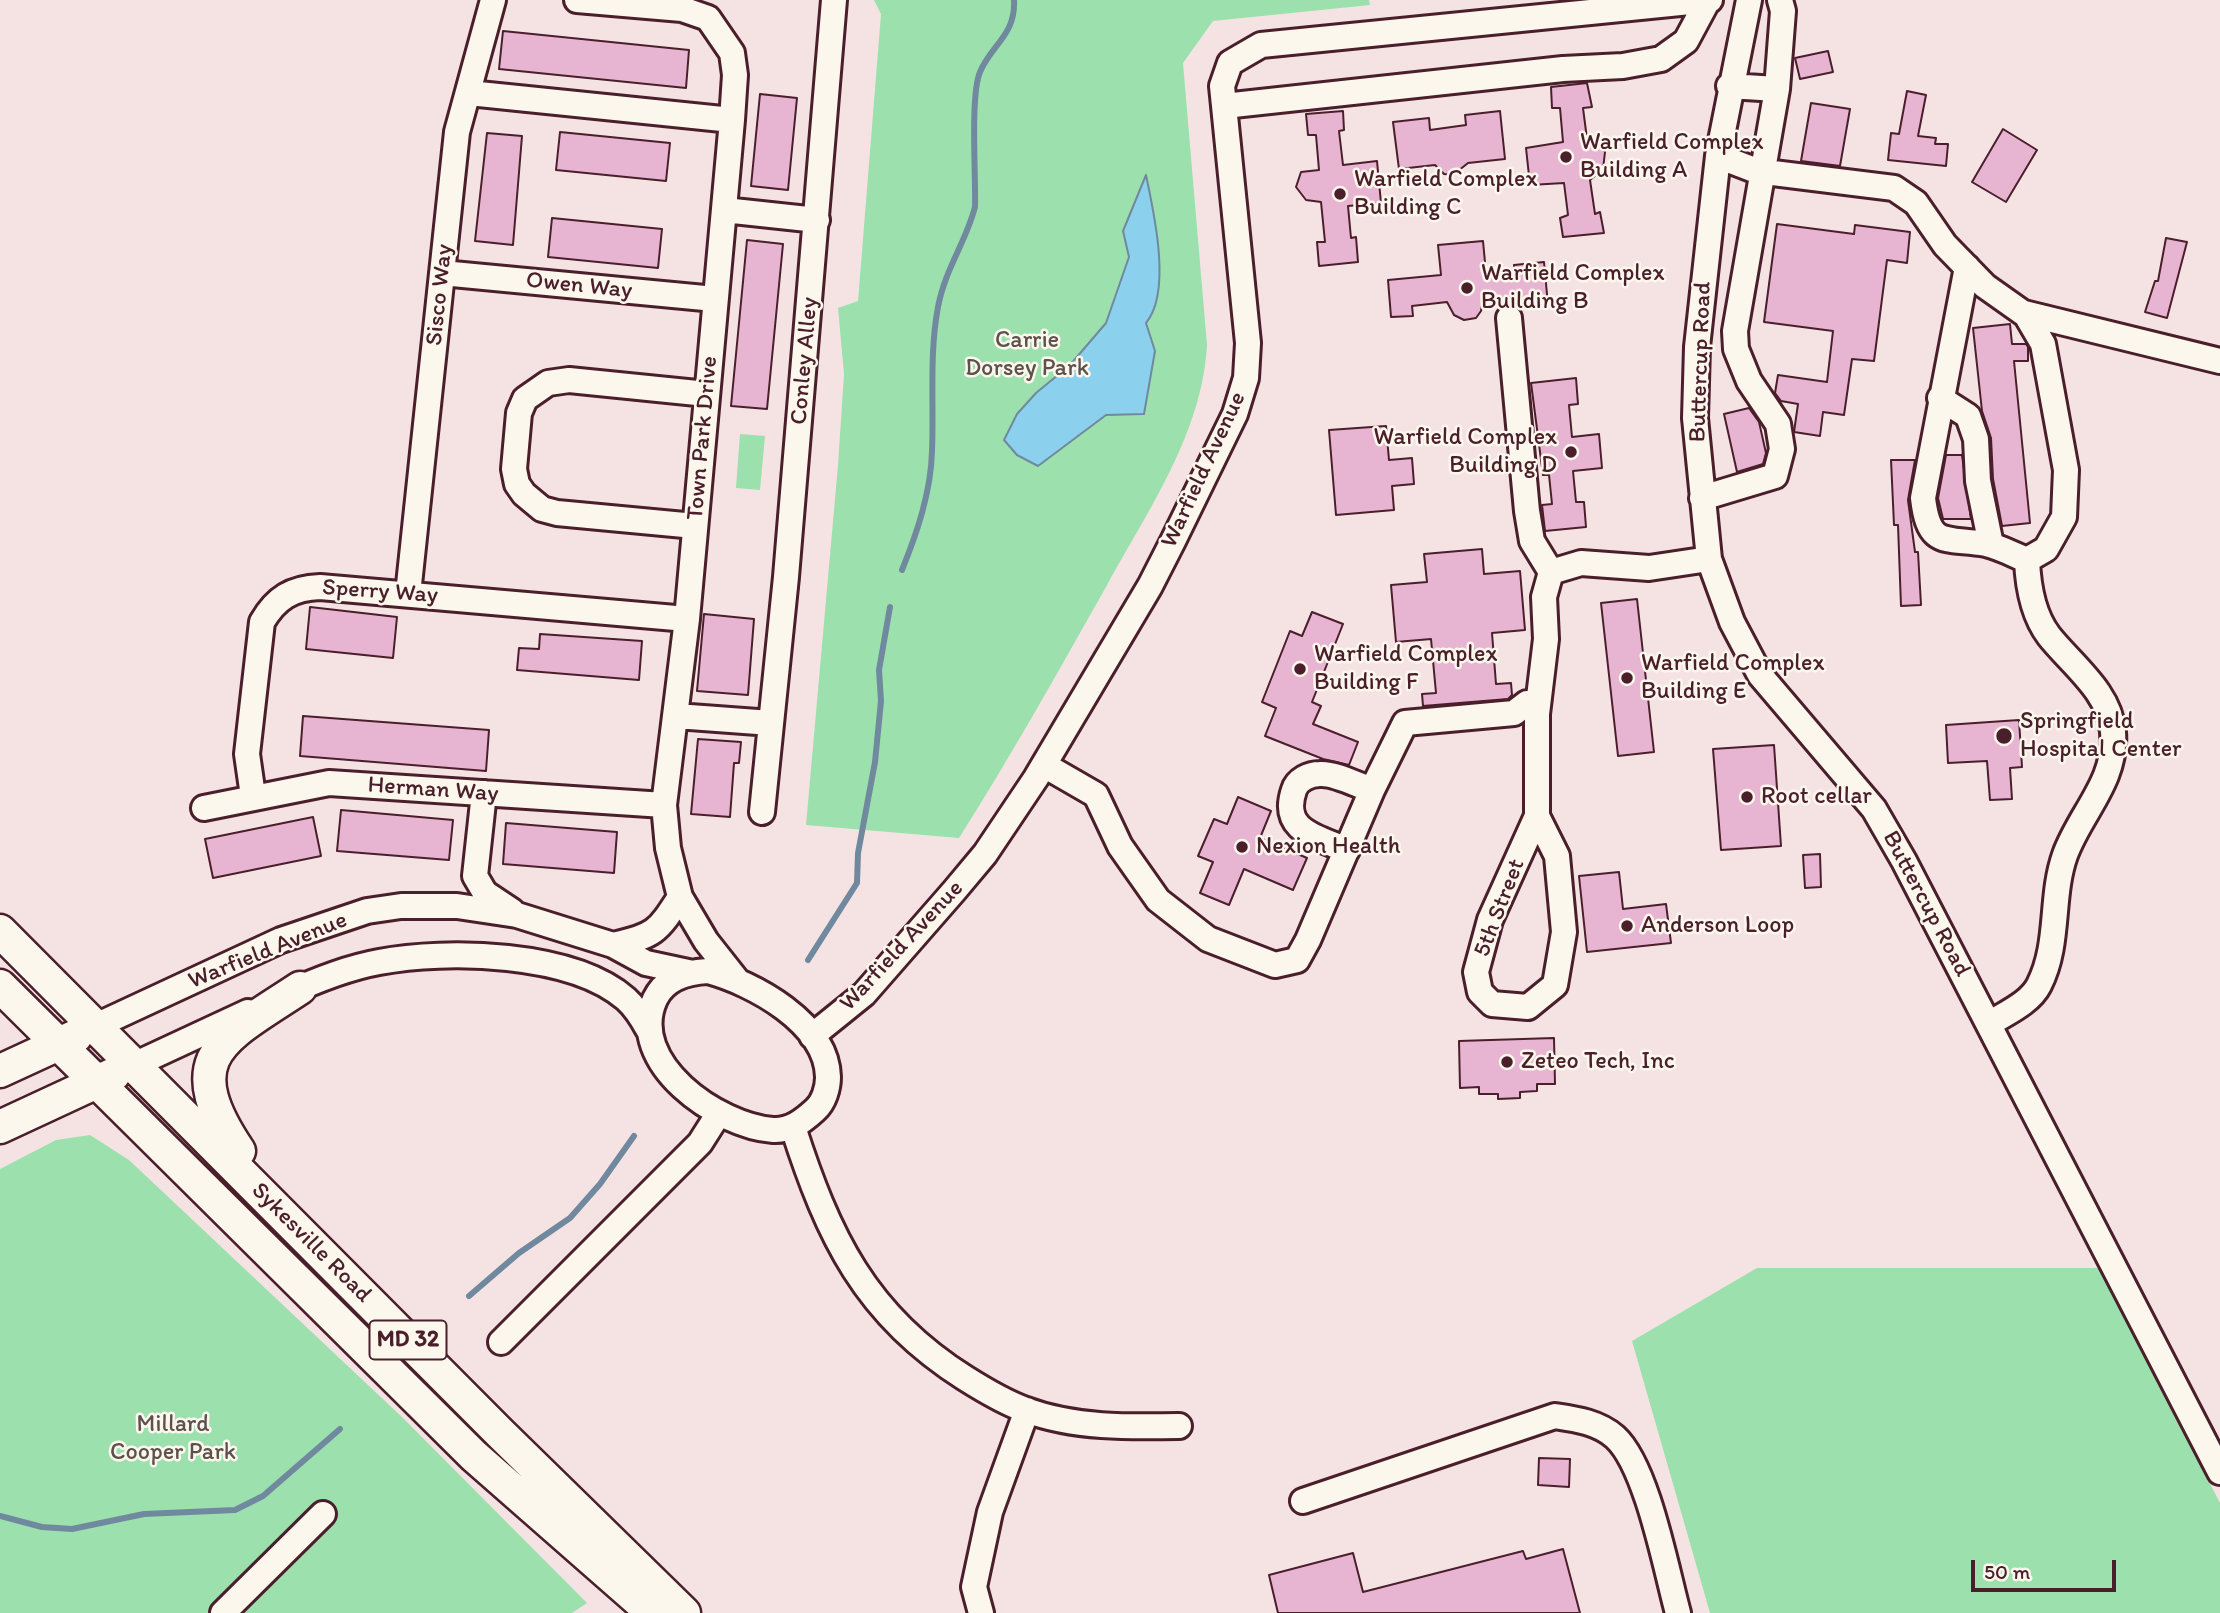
<!DOCTYPE html>
<style>
body{margin:0}
#map{position:relative;width:2220px;height:1613px;overflow:hidden;background:#f5e3e4;font-family:Itim,sans-serif}
canvas{display:block}
.scale{position:absolute;left:1971px;top:1560px;width:145px;height:32px;box-sizing:border-box;border:4px solid #4a1f2b;border-top:0;padding-left:9px;font-size:21px;line-height:24px;white-space:nowrap;color:#4a1f2b;-webkit-text-stroke:5px #fbf7ec;paint-order:stroke}
</style>
<div id="map">
<canvas width="2220" height="1613"></canvas>
<div class="scale">50 m</div>
</div>
<script>
const context = document.querySelector('canvas').getContext('2d');
context.lineJoin = 'round';
function fill(path, color) {
  context.fillStyle = color;
  context.fill(path, 'evenodd');
}
function strokePath(path, color, width, dash) {
  context.strokeStyle = color;
  context.lineWidth = width;
  context.lineCap = dash ? 'butt' : 'round';
  context.setLineDash(dash || []);
  context.stroke(path);
}
function label(font, color, halo, rows, align = 'center') {
  context.font = font + ' Itim,sans-serif';
  context.lineWidth = 5;
  context.setLineDash([]);
  context.textBaseline = 'middle';
  context.strokeStyle = halo;
  context.fillStyle = color;
  for (const [text, x, y, turn = 0] of rows) {
    context.save();
    context.translate(x, y);
    context.rotate((+turn || 0) * Math.PI / 180);
    context.textAlign = isNaN(turn) ? turn : align;
    if (halo) context.strokeText(text, 0, 0);
    context.fillText(text, 0, 0);
    context.restore();
  }
}
fill(new Path2D(`
 M874,0H1369L1370,5L1213,21L1183,63L1207,345C1202,434 1148,510 1106,587C1058,672 1011,756 959,838L806,825L838,465L844,374L838,308L858,301L881,14Z
 M740,434L765,436L760,490L736,488Z
 M90,1135L129,1160L402,1417L587,1603L572,1613H0V1169L56,1140Z
 M1757,1268H2100L2220,1503V1613H1710L1632,1341Z`), '#9ce1ad');
const water = new Path2D(`
 M1146,175C1154,213 1172,292 1146,323L1155,351L1144,414L1106,415L1038,466L1017,455L1004,440L1017,414L1036,393L1070,365L1106,323L1129,257L1123,231Z`);
fill(water, '#8bd0ec');
strokePath(water, '#71899f', 2);
strokePath(new Path2D(`
 M902,570C917,533 931,492 932,451C934,403 929,355 938,307C945,269 966,242 975,207C976,176 970,96 980,72C991,45 1016,35 1014,0
 M808,960L857,883L858,853L875,762L881,701L879,670L890,607
 M469,1296L519,1253L570,1218L600,1184L634,1136
 M0,1516L42,1527L72,1529L144,1514L235,1510L263,1496L340,1429`), '#71899f', 6);
const building = new Path2D(`
 M503,31L689,50L686,88L499,69Z
 M1828,51L1833,72L1800,79L1795,58Z
 M1587,83L1592,107L1583,108L1587,139L1601,144L1605,152L1603,169L1590,180L1595,214L1600,212L1604,233L1563,237L1560,218L1568,215L1564,183L1530,185L1526,148L1563,142L1560,108H1552L1551,87Z
 M1907,91L1926,95L1918,136L1936,138L1935,144H1948L1946,166L1888,160L1891,133L1899,134Z
 M760,94L797,98L788,190L751,186Z
 M1811,103L1850,109L1840,166L1801,161Z
 M1343,111L1344,130L1339,131L1343,165L1377,161L1381,203L1348,206L1351,238L1356,237L1358,262L1319,266L1317,242H1325L1321,202L1306,200L1296,187L1301,172L1319,170L1316,135H1308L1306,114Z
 M1500,111L1505,159L1468,163L1453,175L1444,174L1435,165L1399,169L1393,122L1429,118L1430,130L1466,125L1465,115Z
 M2003,129L2037,150L2006,202L1972,182Z
 M560,132L670,143L666,181L556,170Z
 M487,133L522,136L513,245L475,241Z
 M552,218L662,229L658,268L548,257Z
 M1777,224L1854,234L1855,225L1910,232L1907,263L1887,260L1874,361L1852,359L1844,415L1823,412L1820,436L1794,432L1798,404L1781,401L1775,393L1778,375L1827,382L1833,331L1764,322Z
 M2166,238L2187,242L2167,318L2145,312L2155,281H2158Z
 M747,240L783,244L767,409L731,406Z
 M1483,241L1486,273L1515,270L1514,265L1544,262L1548,305L1521,307L1520,296L1483,300L1481,311L1476,318L1464,320L1454,315L1447,302L1412,306L1413,316L1391,317L1388,280L1441,275L1438,245Z
 M2010,324L2012,344H2026L2028,347V361H2014L2030,523L2002,526L1993,479L1991,438L1982,411L1973,328Z
 M1576,378L1578,404L1569,405L1572,437L1599,434L1602,468L1573,471L1576,502H1584L1586,527L1545,531L1542,505L1552,504L1549,475H1543L1531,383Z
 M1749,408L1759,422L1766,453L1763,464L1737,472L1724,414Z
 M1386,426L1389,460L1412,458L1414,484L1392,486L1394,510L1336,515L1329,430Z
 M1946,455H1962L1971,519H1943L1938,498Z
 M1891,460H1915L1908,500L1915,552H1918L1921,605L1901,606L1898,525H1894Z
 M1482,549L1484,574L1520,571L1525,630L1492,633L1496,684L1511,683L1512,695L1508,699L1423,706L1422,694L1436,693L1431,639L1396,642L1391,585L1427,582L1424,554Z
 M1637,599L1654,752L1618,756L1601,603Z
 M310,607L397,617L393,658L306,649Z
 M1312,612L1343,624L1312,702L1321,706L1313,724L1358,742L1349,765L1323,759L1265,736L1276,708L1262,702L1290,631L1302,636Z
 M704,614L754,619L748,695L697,691Z
 M540,634L642,641L639,680L517,670L519,648L539,649Z
 M303,716L489,730L486,771L300,756Z
 M2019,720L2022,767L2010,768L2012,799L1990,800L1987,761L1948,763L1946,725Z
 M698,739L741,742L739,763H734L730,817L691,814Z
 M1774,745L1781,846L1721,850L1713,749Z
 M1238,797L1271,811L1260,838L1307,858L1293,890L1244,869L1229,905L1200,893L1213,862L1198,856L1214,819L1227,824Z
 M341,810L453,820L449,860L337,851Z
 M313,817L321,856L213,878L205,839Z
 M506,823L617,832L614,873L503,864Z
 M1820,854L1821,887L1805,888L1803,855Z
 M1619,872L1623,909L1666,904L1671,943L1587,952L1579,876Z
 M1554,1038L1555,1084H1537V1091L1520,1092V1098L1498,1099V1094H1479V1087L1460,1088L1459,1041Z
 M1539,1458L1570,1459L1569,1487L1538,1485Z
 M1563,1549L1580,1613H1278L1269,1575L1353,1553L1363,1592L1523,1551L1526,1559Z`);
fill(building, '#e7b4d1');
strokePath(building, '#4a1f2b', 2);
const minor = new Path2D(`
 M577,0L682,9L708,18L732,53L735,75L732,120L687,619L664,805L668,848L680,897L706,941L736,979
 M1749,0L1718,156L1697,347L1695,418L1709,559L1732,622L1760,675L1874,809L1904,861L2220,1472
 M1729,86L1777,89
 M469,93L732,120
 M1224,106L1563,69L1623,66L1661,59L1686,41L1708,0
 M1718,156L1757,171L1894,188L1916,203L1945,245L1985,286L2026,315L2043,344L2066,470L2064,517L2046,549L2027,560C2014,555 2000,547 1986,544C1945,537 1929,549 1923,498L1967,267
 M724,210L817,220
 M442,273L715,299
 M2024,313L2220,361
 M1509,318L1527,511L1532,541L1551,572
 M1940,398L1968,416L1976,439L1978,481L1991,545
 M1702,498L1775,476L1782,449L1778,424L1749,381L1736,349L1735,331L1777,89L1783,11L1780,0
 M695,526L557,513L542,509L524,494L517,484L514,469L519,413L525,399L548,383L569,380L707,394
 M408,594L457,132L493,0
 M676,716L771,723
 M1044,765L1096,795L1120,846L1158,900L1208,939L1275,965L1297,960L1308,940L1372,790L1405,723L1514,713L1527,703H1538
 M484,793L475,876L485,893L512,911
 M253,796L247,754L262,622C276,598 292,588 320,587L687,619
 M204,808L329,783L664,805
 M762,812L786,577L834,0
 M1537,816L1557,856L1564,932L1555,985L1528,1007L1492,1004L1480,992L1476,972L1490,920L1537,816V714L1546,639L1544,597L1551,572L1581,563L1649,568L1709,559
 M1347,850C1317,837 1280,831 1294,790C1297,780 1309,774 1320,774C1335,773 1357,785 1372,790
 M613,945C655,935 657,933 680,897
 M708,971C753,983 827,1023 828,1077C828,1088 824,1102 815,1110C803,1121 790,1131 773,1130C718,1126 626,1063 655,999C665,978 686,972 708,971Z
 M284,995C314,981 346,968 379,962C447,949 572,952 626,999C636,1008 642,1018 648,1029
 M1989,1024C2006,1013 2030,1003 2039,985C2060,944 2050,897 2065,855C2080,813 2117,781 2113,732C2110,692 2072,665 2049,636C2033,615 2028,585 2027,560
 M96,1026L281,940L367,911L401,906H457L517,915L613,945L646,963L688,972
 M812,1036L864,994L954,891L985,854L1036,778L1150,586L1173,541L1235,414L1246,378L1248,343L1222,86L1230,63L1261,45L1710,0
 M134,1065L248,1012
 M793,1127C828,1236 865,1315 965,1378C984,1390 1006,1403 1026,1410C1074,1428 1129,1427 1179,1426
 M501,1342L700,1143L719,1113
 M1303,1501L1555,1416C1575,1419 1598,1422 1615,1437C1647,1466 1666,1569 1678,1613
 M223,1613L323,1514
 M981,1613L974,1587L990,1512L1027,1410`);
const major = new Path2D(`
 M0,931L499,1432L684,1613
 M0,986L474,1456L653,1613
 M0,1071L76,1036
 M0,1127L114,1074
 M239,1151C175,1056 223,1039 300,988`);
strokePath(minor, '#4a1f2b', 30);
strokePath(major, '#4a1f2b', 37);
strokePath(minor, '#fbf7ec', 24);
strokePath(major, '#fbf7ec', 32);
for (const [x, y, r, color] of [
 [1566,157,7,"#4a1f2b"],
 [1340,194,7,"#4a1f2b"],
 [1467,288,7,"#4a1f2b"],
 [1571,452,7,"#4a1f2b"],
 [1300,669,7,"#4a1f2b"],
 [1627,678,7,"#4a1f2b"],
 [2004,736,9,"#4a1f2b"],
 [1747,797,7,"#4a1f2b"],
 [1242,847,7,"#4a1f2b"],
 [1627,926,7,"#4a1f2b"],
 [1507,1062,7,"#4a1f2b"]
]) {
  const dot = new Path2D();
  dot.arc(x, y, r, 0, 2 * Math.PI);
  context.fillStyle = color;
  context.fill(dot);
  strokePath(dot, '#fbf7ec', 2.5);
}
for (const [x, y, w] of [
 [408,1340,77]
]) {
  const box = new Path2D();
  box.roundRect(x - w / 2, y - 19.5, w, 39, 5);
  context.fillStyle = '#fbf7ec';
  context.fill(box);
  strokePath(box, '#4a1f2b', 2);
}
label('bold 23px', '#4a1f2b', null, [
 ["MD 32",408,1340]
]);
label('24px', '#4a1f2b', '#fbf7ec', [
 ["Warfield Complex",1580,143],
 ["Building A",1580,171],
 ["Warfield Complex",1354,180],
 ["Building C",1354,208],
 ["Warfield Complex",1481,274],
 ["Building B",1481,302],
 ["Warfield Complex",1557,438,"right"],
 ["Building D",1557,466,"right"],
 ["Warfield Complex",1314,655],
 ["Building F",1314,683],
 ["Warfield Complex",1641,664],
 ["Building E",1641,692],
 ["Springfield",2020,722],
 ["Hospital Center",2020,750],
 ["Root cellar",1761,797],
 ["Nexion Health",1256,847],
 ["Anderson Loop",1641,926],
 ["Zeteo Tech, Inc",1521,1062]
], 'left');
label('24px', '#4a1f2b', '#fbf7ec', [
 ["Owen Way",579,286,6],
 ["Sisco Way",440,295,-84],
 ["Conley Alley",805,361,-85],
 ["Buttercup Road",1701,362,-88],
 ["Town Park Drive",703,438,-85],
 ["Warfield Avenue",1204,470,-65],
 ["Sperry Way",380,592,4],
 ["Herman Way",433,790,4],
 ["Buttercup Road",1926,904,62],
 ["5th Street",1500,908,-69],
 ["Warfield Avenue",902,946,-47],
 ["Warfield Avenue",268,951,-22],
 ["Sykesville Road",311,1243,45]
]);
label('24px', '#5e504c', '#fbf7ec', [
 ["Carrie",1027,341],
 ["Dorsey Park",1027,369],
 ["Millard",173,1425],
 ["Cooper Park",173,1453]
]);
</script>
